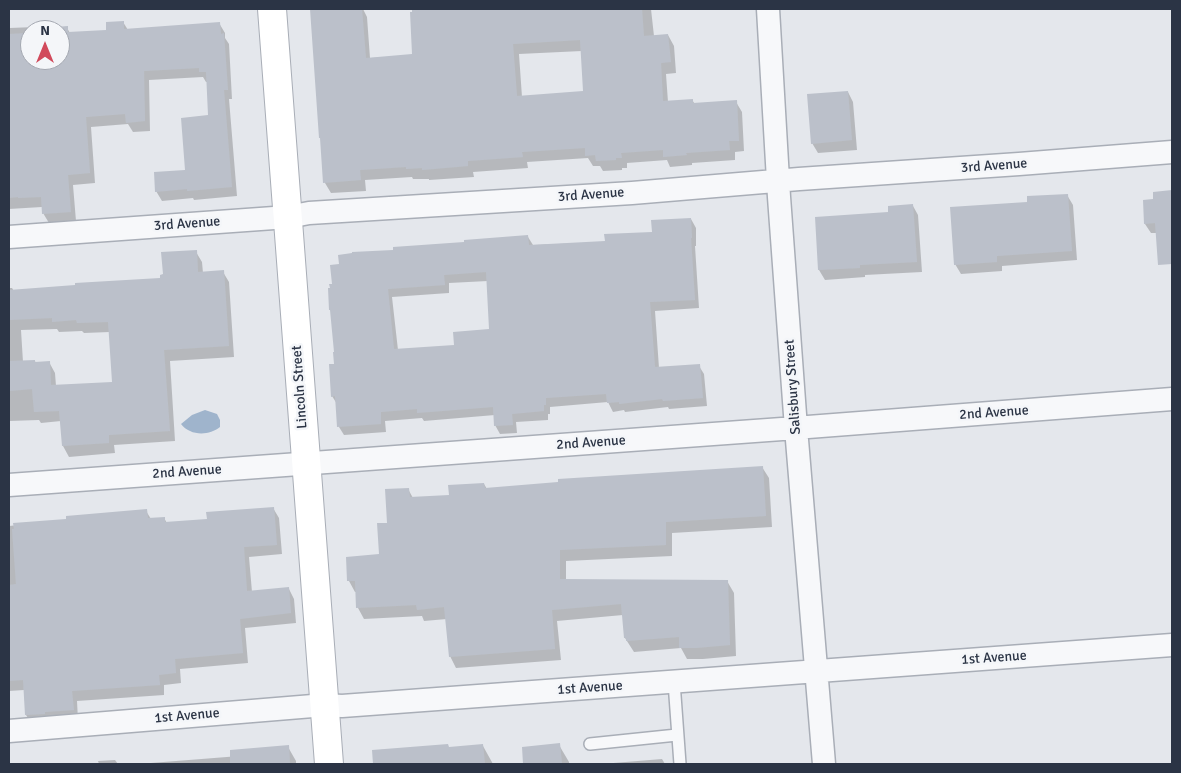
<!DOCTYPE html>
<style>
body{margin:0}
#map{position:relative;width:1181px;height:773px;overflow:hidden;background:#e4e7ec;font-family:Signika,sans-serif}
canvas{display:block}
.frame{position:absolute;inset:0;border:10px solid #2b3445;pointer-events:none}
.north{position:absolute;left:20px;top:20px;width:50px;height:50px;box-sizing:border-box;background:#f4f6f9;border:1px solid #a4a8b1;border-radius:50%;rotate:0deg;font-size:14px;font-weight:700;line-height:20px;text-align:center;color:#2b3445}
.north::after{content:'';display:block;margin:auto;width:18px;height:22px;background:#d1495b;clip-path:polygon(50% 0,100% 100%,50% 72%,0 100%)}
</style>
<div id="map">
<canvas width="1181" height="773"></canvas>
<div class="frame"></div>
<div class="north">N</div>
</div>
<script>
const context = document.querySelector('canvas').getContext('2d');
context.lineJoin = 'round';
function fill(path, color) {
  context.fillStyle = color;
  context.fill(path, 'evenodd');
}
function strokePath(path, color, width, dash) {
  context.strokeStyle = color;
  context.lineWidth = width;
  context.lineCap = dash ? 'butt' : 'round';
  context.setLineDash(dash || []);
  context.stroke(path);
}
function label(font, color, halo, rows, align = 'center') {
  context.font = font + ' Signika,sans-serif';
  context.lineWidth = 5;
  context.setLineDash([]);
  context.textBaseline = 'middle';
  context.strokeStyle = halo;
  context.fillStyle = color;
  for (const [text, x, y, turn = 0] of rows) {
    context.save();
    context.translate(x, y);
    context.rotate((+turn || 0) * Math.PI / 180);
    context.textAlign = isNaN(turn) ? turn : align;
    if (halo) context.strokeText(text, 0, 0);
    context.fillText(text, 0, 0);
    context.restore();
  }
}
fill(new Path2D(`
 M205,410L217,414L220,420V427C209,436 190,436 181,424L192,415Z`), '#9fb4cc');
fill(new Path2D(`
 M312,9H363L367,17L370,58L414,56L413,9H651L654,36L668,35L674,46L676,73L666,74L668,102L692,100L695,104L736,102L742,112L744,151L735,152V160L692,163V165L670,167L667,160L627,163V168H622V170L603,171L600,166H593L588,158L527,162L528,168L473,172L474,177L429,180V179H413L412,177L365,180L366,191L331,193L325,183ZM582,51L585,93L522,97L519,54Z
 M123,22L128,30L219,23L225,33V38L229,44L232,99H229L237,196L194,200L193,198L162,201L156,191L187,171L209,116L207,82H206L203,77L149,80L150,131L133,132L128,124L91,127L95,183L73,185L76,221L49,223L43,213L42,207L9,209V28L35,27L37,30L67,28L70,33L108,31ZM30,30H60V60H30Z
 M848,92L853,102L857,150L818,153L812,143Z
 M1172,192V256H1164L1157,233H1151L1145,224L1155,201L1154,193Z
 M1067,195L1073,205L1077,260L1002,266V271L961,274L955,264Z
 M913,206L918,215L922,272L865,275V277L825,280L819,270L816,218L889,214Z
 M691,219L696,228V246H695L699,308L655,311L659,368L699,366L704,374L707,406L669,409L668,407L625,412L624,410L613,412L608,402L550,407V414H548V420L516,422L517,433L500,434L495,425V415L424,421L422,418L385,421L386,432L344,435L339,427L337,404L332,396L395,251L528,237L533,245L606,242L653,233ZM488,281L491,330L456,346L398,350L392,297L449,293V283Z
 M196,252L202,262L203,273L223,272L229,282L234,357L170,361L175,441L114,445L115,453L69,457L63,446L61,421L41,423L39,420L9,421V288H12L14,291L161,279ZM57,329L59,332L82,331L84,333L110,332L113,383L56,386L55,373L49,362L36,363L35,361L23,362L21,330Z
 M762,467L769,478L772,527L672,533V556L566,561V580L727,581L734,593L736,656L703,659H687L681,648L634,652L625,638L623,615L557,621L561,660L456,668L450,656L447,619L424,621L422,616L364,619L358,608L357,592H355L349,581L380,555L388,524L408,489L413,498L450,496L484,484L487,489Z
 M273,508L279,518L282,554L249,557L252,592L289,589L294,599L296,623L245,628L248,663L180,669L181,683L164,685V695L77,701L78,720L32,725L26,715L24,690L9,691V526L68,520L146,511L151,519L164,518L167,523L208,520Z
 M559,745L569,762V764H525L523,748Z
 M483,746L493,764H380L379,750Z
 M288,747L296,761V764H138L252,755Z
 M662,759L665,764H601Z
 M115,760L118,764H99L98,761Z`), '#0003');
fill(new Path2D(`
 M310,9H362L366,58L412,54L410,12H412V9H642L644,36L668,34L671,62L661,63L663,101L693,99V103L737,100L739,141H729L730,150L686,153L687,155L663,157V150L621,153L622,158H616V160L596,161L595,155L585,156V148L522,152L523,157L468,161V166L422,170V168L406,169V167L360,170L361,180L323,183L320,138H319ZM580,40L583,91L517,96L513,44Z
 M124,21V29L220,22L221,34L224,33L228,90H224L232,187L187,191V189L155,192L154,172L185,170L181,118L208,115L206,72H199V68L144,71L145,121L126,123L125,114L86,117L90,173L68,175L71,212L42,214L41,197L18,198V197L9,198V34L28,33V29L68,26V32L106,30V22ZM30,30H60V60H30Z
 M848,91L852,140L811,144L807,94Z
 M1172,190V264L1158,265L1155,223L1144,224L1143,200L1153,199V192Z
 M1068,194L1072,251L997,256V262L954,265L950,207L1027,202V196Z
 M913,204L917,262L860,265V268L818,270L815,217L888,212V206Z
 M691,218L692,238H691L695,300L650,302L655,367L700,364L703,398L663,401L662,399L619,404V402L607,403L606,394L546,398V405H544V411L512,414L513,425L494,426L493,407L417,413V409L381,412V424L337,427L335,396L331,397L329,364H334L333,352H334L330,310H329L328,288H330L329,284H332L330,265L339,264L338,255L352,253V252L393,250V247L464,242V240L528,235L529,245L605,241L604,234L652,232L651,220ZM486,272L489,329L453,332L454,345L394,349L388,289L445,285L444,275Z
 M197,250L198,272L224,270L229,346L164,350L170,431L109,435V443L62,446L59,411L34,412L32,389L9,391V361L35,360V362L50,361L51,385L112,382L108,322L77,323L76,320L52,322V318L9,320V290L75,285V283L160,278V275L163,274L161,252Z
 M763,466L766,516L666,522V545L560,550V579L728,580L730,645L696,648H679V637L626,641V638H624L621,604L552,610L555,649L449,657L444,607L417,610L416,605L356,608L355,581H347L346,557L379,554L377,523H387L385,489L409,488L410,497L449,495L448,485L484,483L485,488L558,482V479Z
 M274,507L277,545L244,547L247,591L289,587L291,613L240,619L243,653L175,659L176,673L159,675L160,685L72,691L74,710L45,712V714L25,715L23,680L9,681V585L16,584L12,529H14L13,523L66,519V516L147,509L148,518L165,517V522L207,519L206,512Z
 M560,743L562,764H523L522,747Z
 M448,744L449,747L483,744L485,764H373L372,750Z
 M289,745L290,764H230V750Z`), '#bbc0ca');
const lane = new Path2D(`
 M674,682L680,764
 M590,744L677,735`);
const street = new Path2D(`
 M768,9L779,197L796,428L824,764
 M9,237L288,217L309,213L632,193L799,179L1019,164L1172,152
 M9,485L782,429L1172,399
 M9,731L325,705L342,706L1172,645`);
const secondary = new Path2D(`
 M272,9L329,764`);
strokePath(lane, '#a9aeb7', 14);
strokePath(street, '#a9aeb7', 25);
strokePath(secondary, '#a9aeb7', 30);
strokePath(lane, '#f7f8fa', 11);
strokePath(street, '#f7f8fa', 22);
strokePath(secondary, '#fff', 28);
label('14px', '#2b3445', '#f4f6f9', [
 ["3rd Avenue",994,166,-4],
 ["3rd Avenue",591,195,-4],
 ["3rd Avenue",187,224,-4],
 ["Lincoln Street",300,387,-94],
 ["Salisbury Street",793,387,-94],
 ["2nd Avenue",994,413,-4],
 ["2nd Avenue",591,443,-4],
 ["2nd Avenue",187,472,-4],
 ["1st Avenue",994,658,-4],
 ["1st Avenue",590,688,-4],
 ["1st Avenue",187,716,-5]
]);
</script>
